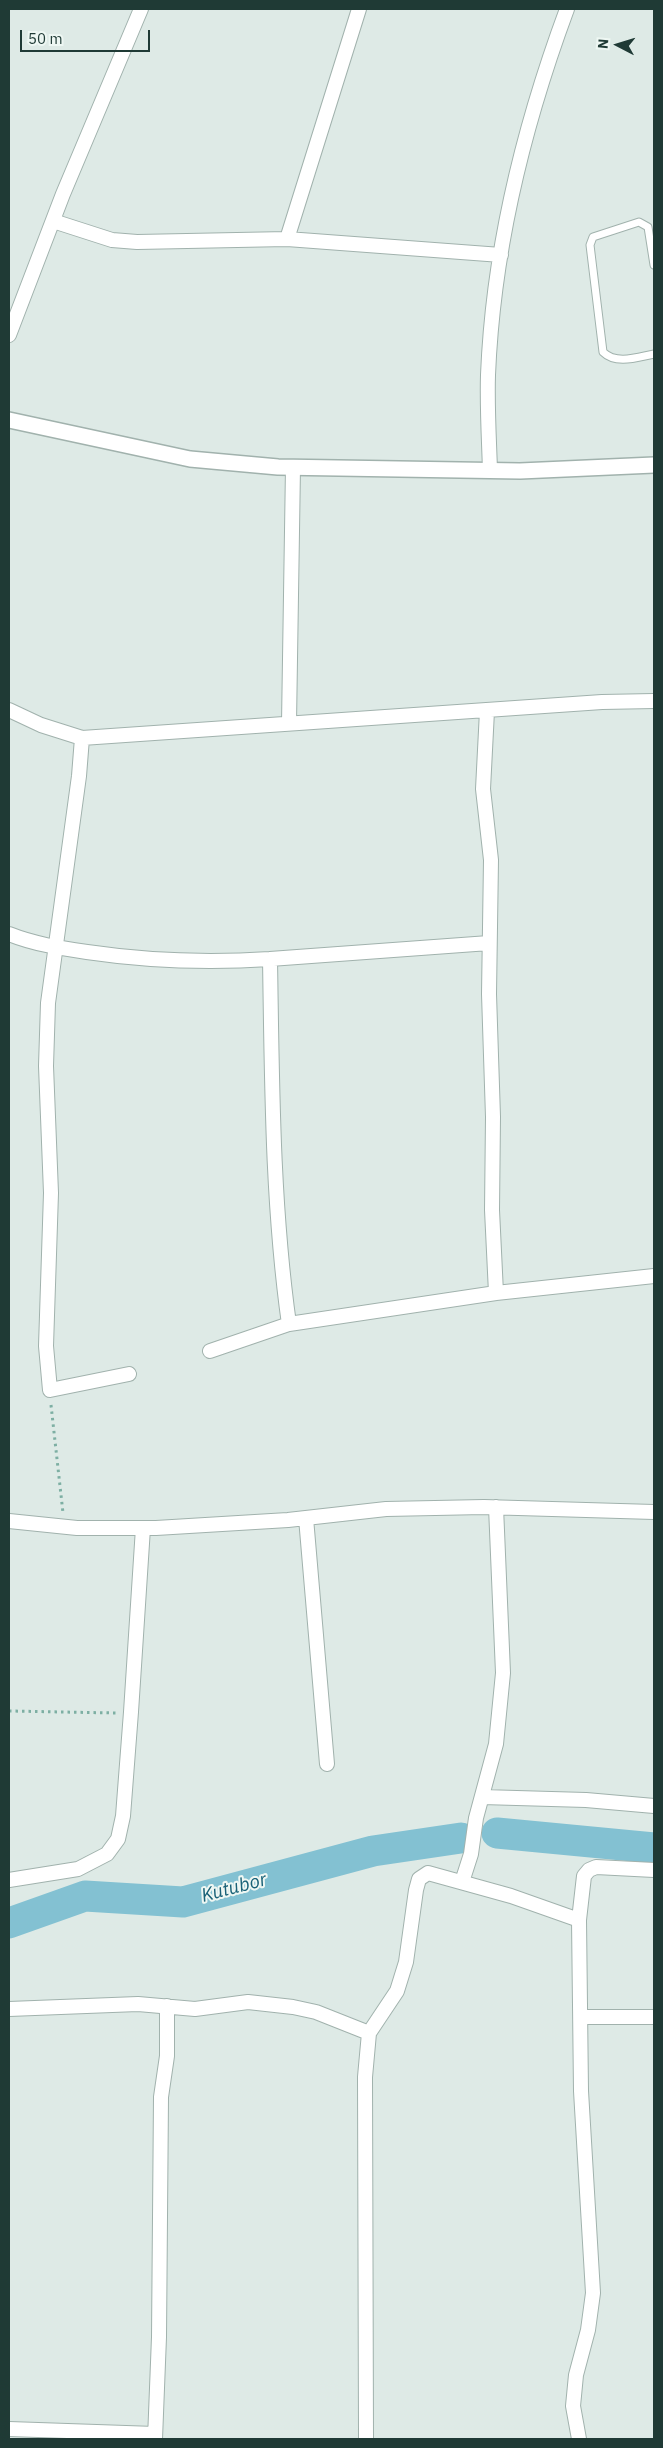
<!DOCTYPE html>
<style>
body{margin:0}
#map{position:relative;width:663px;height:2448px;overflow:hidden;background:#deeae6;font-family:"IBM Plex Sans",sans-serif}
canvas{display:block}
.frame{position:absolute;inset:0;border:10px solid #1f3a35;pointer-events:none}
.north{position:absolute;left:593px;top:20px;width:50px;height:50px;-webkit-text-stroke:4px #eef7f3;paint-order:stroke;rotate:275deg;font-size:14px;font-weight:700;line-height:20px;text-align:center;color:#1f3a35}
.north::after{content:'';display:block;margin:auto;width:18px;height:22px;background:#1f3a35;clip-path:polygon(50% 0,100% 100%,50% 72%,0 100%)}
.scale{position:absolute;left:20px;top:30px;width:130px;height:22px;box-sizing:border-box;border:2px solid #1f3a35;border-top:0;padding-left:6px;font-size:15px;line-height:18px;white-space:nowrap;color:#1f3a35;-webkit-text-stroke:4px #eef7f3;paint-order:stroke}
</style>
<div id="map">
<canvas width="663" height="2448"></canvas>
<div class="frame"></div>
<div class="north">N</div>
<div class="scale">50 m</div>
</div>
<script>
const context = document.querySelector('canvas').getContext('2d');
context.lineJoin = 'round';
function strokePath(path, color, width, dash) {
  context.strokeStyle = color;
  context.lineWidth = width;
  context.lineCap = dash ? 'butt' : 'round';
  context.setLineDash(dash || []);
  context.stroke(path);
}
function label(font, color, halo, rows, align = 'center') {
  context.font = font + ' "IBM Plex Sans",sans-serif';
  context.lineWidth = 4;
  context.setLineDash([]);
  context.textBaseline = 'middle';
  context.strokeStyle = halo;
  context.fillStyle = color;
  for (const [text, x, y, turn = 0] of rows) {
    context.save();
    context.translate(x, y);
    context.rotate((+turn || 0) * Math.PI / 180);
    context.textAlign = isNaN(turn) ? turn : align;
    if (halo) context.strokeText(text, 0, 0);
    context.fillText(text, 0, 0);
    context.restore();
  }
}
strokePath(new Path2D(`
 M497,1833L654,1848
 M9,1923L85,1896L183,1902L373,1851L461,1838`), '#83c1d2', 31);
const service = new Path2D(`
 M654,265L648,227L639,222L593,237L590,245L603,352C616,365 638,357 654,354`);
const minor = new Path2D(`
 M53,221L112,240L137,242L287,239L501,255
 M287,239L359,9
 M9,335L63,194L141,9
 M490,470C489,439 487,407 488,375C493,251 524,125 567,9
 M9,710L41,725L82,738L602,702L654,701
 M487,711L483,789L491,860L489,994L493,1117L492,1210L496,1293
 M289,723L293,467
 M82,738L79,776L48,1003L46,1066L51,1193L46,1346L50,1390L129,1374
 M9,934C34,944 60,948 87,952C148,961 208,963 270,959
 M289,1324C272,1203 272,1081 270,959L489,943
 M210,1351L289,1324L496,1293L654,1276
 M306,1518L327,1764
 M9,1521L77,1528H156L288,1520L386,1509L484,1507L654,1512
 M482,1797L586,1800L654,1806
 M9,1880L78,1869L107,1854L118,1839L123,1816L131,1712L143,1528
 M462,1882L471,1854L476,1818L496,1744L503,1673L496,1507
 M9,2009L138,2004L195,2009L248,2002L293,2007L316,2012L369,2033
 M581,2017H654
 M9,2429L155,2434
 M155,2439L159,2337L161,2097L167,2056V2006
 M366,2439L365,2077L369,2033L397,1991L406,1962L416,1890L419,1879L428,1873L511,1896L579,1920
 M579,2439L573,2406L576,2375L588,2330L593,2293L581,2091L579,1920L584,1876L589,1870L596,1867L654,1870`);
const tertiary = new Path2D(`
 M9,420L190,459L278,467L520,471L654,465`);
strokePath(service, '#a1b2ad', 9);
strokePath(minor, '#a1b2ad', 16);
strokePath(tertiary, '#a1b2ad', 18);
strokePath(new Path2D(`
 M51,1405L63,1513
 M9,1711L116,1713`), '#7dafa3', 3, [2.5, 4]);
strokePath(service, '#fff', 7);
strokePath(minor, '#fff', 14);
strokePath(tertiary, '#fff', 15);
label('italic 19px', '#186177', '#eef7f3', [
 ["Kutubor",234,1888,-15]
]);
</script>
